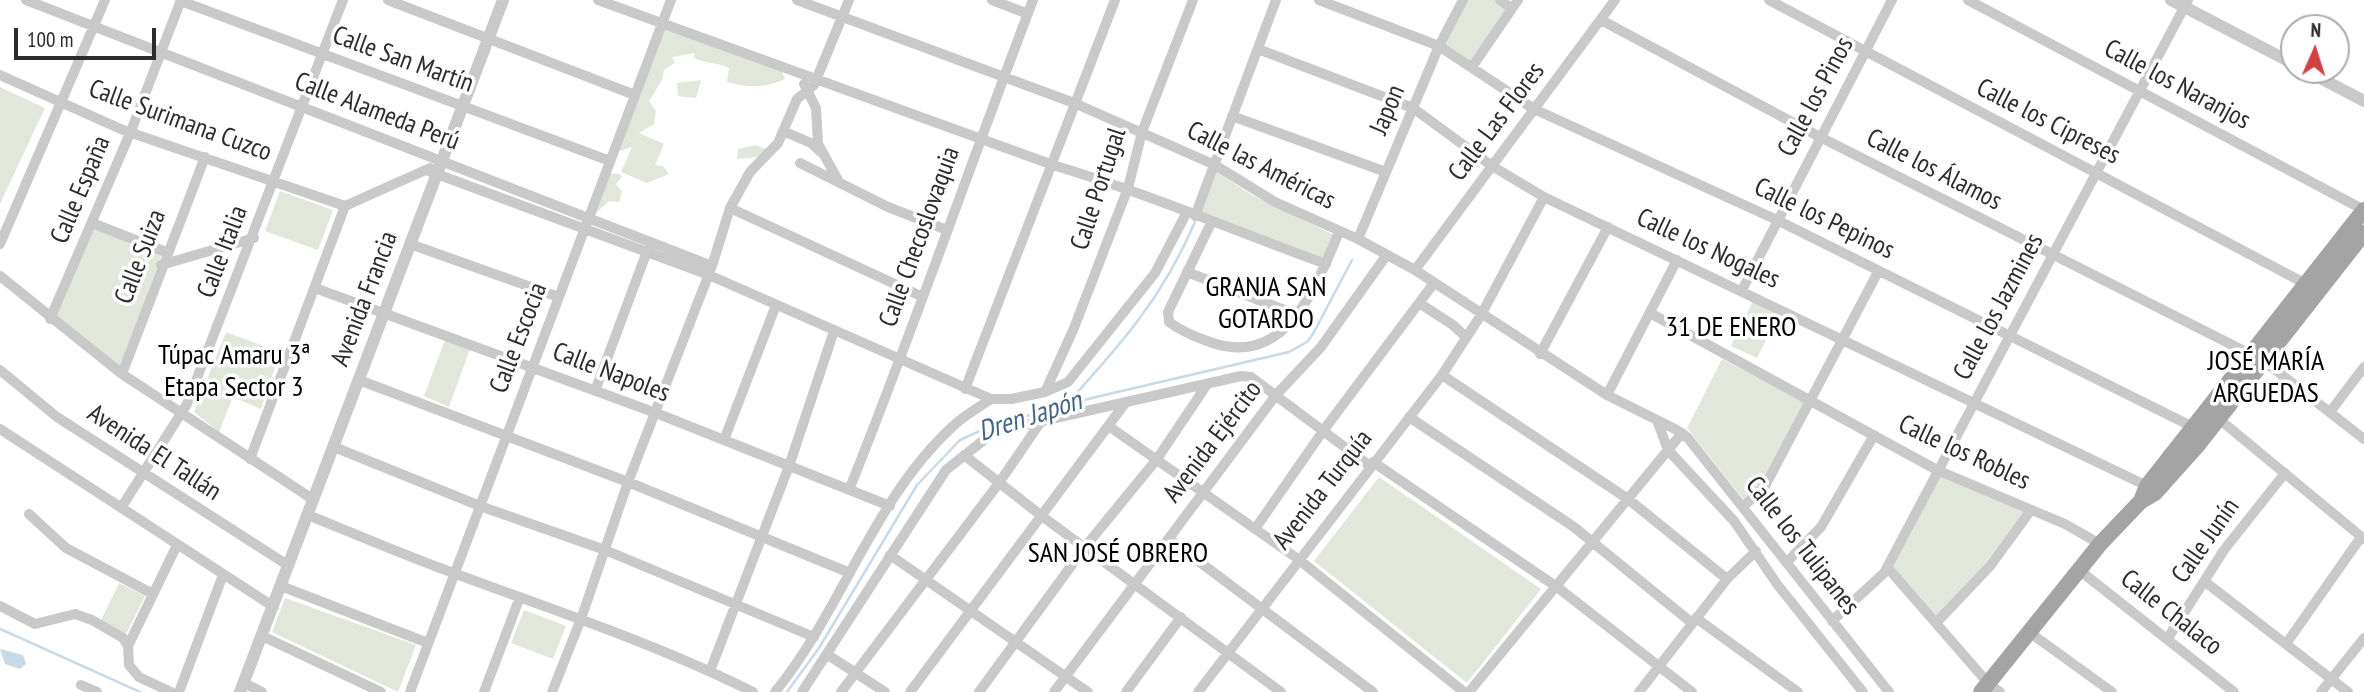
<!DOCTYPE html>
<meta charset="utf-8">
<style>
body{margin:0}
#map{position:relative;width:2364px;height:692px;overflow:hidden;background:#fff;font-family:"PT Sans Narrow",sans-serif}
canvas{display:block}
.north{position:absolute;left:2280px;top:14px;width:70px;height:70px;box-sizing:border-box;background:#fff;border:2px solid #ababab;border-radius:50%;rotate:3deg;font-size:19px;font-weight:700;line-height:28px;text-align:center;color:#2c2c2c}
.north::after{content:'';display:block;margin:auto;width:24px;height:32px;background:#d2403f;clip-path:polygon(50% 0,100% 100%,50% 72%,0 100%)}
.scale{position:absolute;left:14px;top:28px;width:142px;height:32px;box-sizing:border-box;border:4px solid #2c2c2c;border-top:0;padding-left:9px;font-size:21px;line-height:24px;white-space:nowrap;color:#2c2c2c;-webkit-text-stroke:5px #fff;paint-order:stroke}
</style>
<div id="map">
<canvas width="2364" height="692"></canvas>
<div class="north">N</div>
<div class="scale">100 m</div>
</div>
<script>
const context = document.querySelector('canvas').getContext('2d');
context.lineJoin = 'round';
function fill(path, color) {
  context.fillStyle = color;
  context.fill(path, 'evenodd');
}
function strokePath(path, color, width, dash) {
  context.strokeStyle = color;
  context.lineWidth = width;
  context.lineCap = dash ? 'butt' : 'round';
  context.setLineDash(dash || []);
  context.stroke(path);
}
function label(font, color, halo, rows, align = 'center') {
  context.font = font + ' "PT Sans Narrow",sans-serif';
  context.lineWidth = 7;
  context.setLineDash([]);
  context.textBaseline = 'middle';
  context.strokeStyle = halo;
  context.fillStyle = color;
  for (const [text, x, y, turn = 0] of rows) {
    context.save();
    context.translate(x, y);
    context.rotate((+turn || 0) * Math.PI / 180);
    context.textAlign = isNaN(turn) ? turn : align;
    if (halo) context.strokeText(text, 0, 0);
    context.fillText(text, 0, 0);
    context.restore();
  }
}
fill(new Path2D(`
 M1465,0H1495L1508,8L1471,64L1442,45Z
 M662,23L781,69L785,79C766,88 747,88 727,82L729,68C717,62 706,64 694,58L695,53L672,57L675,63L664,70L662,80L649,101L656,111L654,124L639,133L664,144L655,165L663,166L669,174L647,183L621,172L632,147L621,151L617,148Z
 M701,80L696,98L678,96L677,83Z
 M0,87L45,108L0,204Z
 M755,145L766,149L758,157L737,159L738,149Z
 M1217,172L1250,194L1334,235L1324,259L1201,213Z
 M608,173L620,174L622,177L616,184L622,191L619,202L609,201L594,215Z
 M280,191L333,210L318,250L265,231Z
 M94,227L162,253L121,369L54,318Z
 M1753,301L1779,314L1757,358L1731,346Z
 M226,332L280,352L261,409L233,397L219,432L194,412Z
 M445,340L470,349L449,407L424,396Z
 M1722,359L1804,402L1759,487L1744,500L1687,428Z
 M1939,475L2025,510L1983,566L1936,617L1892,566Z
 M1379,477L1541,589L1467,683L1314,561Z
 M119,583L145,596L126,634L100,622Z
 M285,598L416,645L398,692L272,632Z
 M524,610L566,626L553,659L511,643Z`), '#e1e8db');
fill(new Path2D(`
 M0,649L23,655L26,664L20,669L5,664Z`), '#c8d9e7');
strokePath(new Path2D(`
 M1066,405C1121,344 1162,299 1195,222
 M0,629L140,692
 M787,692L819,648L917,485L960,440L993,425L1096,397L1289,352L1307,342L1313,334L1352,260`), '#c8d9e7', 2.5);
strokePath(new Path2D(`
 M26,0L712,266
 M388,0L635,95
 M598,0L1053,165C1146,193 1235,231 1326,264
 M797,0L1074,103L1215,165L1275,202L1358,239L1415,270L1607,395L1677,430L1687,437L1889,692
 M992,0L1028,14
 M1319,0L1439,46L1534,109L1777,220L2193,427
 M1500,0L1511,8
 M1769,0L2306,284
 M1968,0L2364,210
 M181,1L610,161
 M1601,20L1820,137L2264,361L2364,439
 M1258,49L1413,108L1492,166L1544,197L2147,486
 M1472,67L1518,0
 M0,75L123,130L345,206
 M804,84L816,108L818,144L839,182
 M1232,116L1386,172
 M783,131L811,143L821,152
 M800,163L888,207L947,230
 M426,170L709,275L991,399H1011L1045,392L1068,382L1155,273L1187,212
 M730,208L923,297
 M1195,216L1276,0
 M92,223L166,252
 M1211,223L1168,312L1169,322C1181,331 1193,336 1207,341C1285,371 1315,289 1339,232
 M1358,239L1439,46L1463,0
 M0,244L105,0
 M410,244L559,297
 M161,265L254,238
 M1415,270L1615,0
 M1187,272L1297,315
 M0,276L122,374L314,500
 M315,288L656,413L890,506
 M1742,290L1892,0
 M1419,303L1453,325L1466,337
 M1650,313L1937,470L2065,524L2100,544
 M50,319L131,131L181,0
 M1540,354L1608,227
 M0,370L57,417L289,566
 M122,374L205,157
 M1442,375L1628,499L1727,579
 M359,380L628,482L850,573
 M965,389L1115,0
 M595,391L649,246
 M1045,392L1074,328L1128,188L1142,132L1193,0
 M1607,395L1677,260
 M2330,412L2364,367
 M1409,417L1574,527L1692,623
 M2219,419L2364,539
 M1657,420L1668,450L1734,521L1777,584L1863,692
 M1110,427L1298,559L1464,692
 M0,429L274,607
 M724,440L776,305
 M334,447L480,506L605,550L814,637
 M964,455L1043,517L1281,692
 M250,459L345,206L430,168
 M1373,462L1557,587L1692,692
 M849,490C914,328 971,163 1033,0
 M1743,507L1765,486L1878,272
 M121,508L187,404L343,0
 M29,514L66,548L151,593
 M308,515C357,535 406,556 456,574C556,611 657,644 753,692
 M1255,529L1323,431L1434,283
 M1169,539L1373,692
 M890,555L1088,692
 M1787,562L1821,527L1874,435
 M1887,567L1988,683L2000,692
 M2079,570L2234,692
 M2204,581L2348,692
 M281,586L428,643
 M0,606L35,624L75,614L92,620L123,638L128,646L129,665L139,677L171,692
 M1696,618L1798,692
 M1832,621L1884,573L2188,0
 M1936,623L1990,566L2031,510
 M2029,632L2112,692
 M262,636L381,692
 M2168,638L2224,550L2285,473
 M2286,644L2361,537
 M128,646L177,545
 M828,655L885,692
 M710,671L789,466L834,331
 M244,683L262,692
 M81,685L97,692
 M179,692L223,575
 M410,692L671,0
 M484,692L520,597
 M552,692L581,619L628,482L712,266L730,208L750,172L778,143L797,99L814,85L849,0
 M775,692C842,610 873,500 952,427C963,416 978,408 991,399
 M802,692L946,470L994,432L1241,376L1251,377L1370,466
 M841,692L999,483L1042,420
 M910,692L1126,402
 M979,692L1085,547L1157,459L1206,386
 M1054,692L1276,395L1321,347L1386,256
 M1126,692L1181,617
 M1198,692L1442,375L1481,315L1544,197
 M1469,692L1682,433
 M1639,692L1727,579L1756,551
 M2321,692L2364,638`), '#c9c9c9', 10);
strokePath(new Path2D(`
 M2171,0L2294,64
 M2305,70L2364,101
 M240,692L503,0`), '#c9c9c9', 12);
strokePath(new Path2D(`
 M2141,501L2147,486L2364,210
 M1981,692L2100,544L2141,501L2155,493L2197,446L2364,233`), '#a4a4a4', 16);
label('26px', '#2c2c2c', '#fff', [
 ["Calle San Martín",403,60,20],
 ["Calle los Naranjos",2177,85,28],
 ["Calle los Pinos",1816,97,-62],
 ["Japon",1388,110,-67],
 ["Calle Alameda Perú",377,112,21],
 ["Calle Surimana Cuzco",180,121,20],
 ["Calle Las Flores",1497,122,-53],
 ["Calle los Cipreses",2048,122,27],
 ["Calle las Américas",1261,166,27],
 ["Calle los Álamos",1934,170,27],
 ["Calle Portugal",1099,189,-72],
 ["Calle España",81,190,-67],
 ["Calle los Pepinos",1824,219,26],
 ["Calle Checoslovaquia",920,237,-70],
 ["Calle los Nogales",1708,249,25],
 ["Calle Italia",223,252,-69],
 ["Calle Suiza",141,257,-69],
 ["Avenida Francia",365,299,-69],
 ["Calle los Jazmines",1999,307,-62],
 ["Calle Escocia",519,338,-69],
 ["Calle Napoles",611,373,21],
 ["Avenida Ejército",1213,442,-53],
 ["Avenida El Tallán",154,453,33],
 ["Calle los Robles",1964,453,25],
 ["Avenida Turquía",1323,490,-52],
 ["Calle Junín",2206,541,-55],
 ["Calle los Tulipanes",1802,546,52],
 ["Calle Chalaco",2171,613,38]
]);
label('28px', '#000', '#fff', [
 ["GRANJA SAN",1266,288],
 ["GOTARDO",1266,320],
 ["31 DE ENERO",1731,328],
 ["Túpac Amaru 3ª",234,356],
 ["Etapa Sector 3",234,388],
 ["JOSÉ MARÍA",2266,362],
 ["ARGUEDAS",2266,394],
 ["SAN JOSÉ OBRERO",1118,554]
]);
label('italic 28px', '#436685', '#fff', [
 ["Dren Japón",1030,417,-18]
]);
</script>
